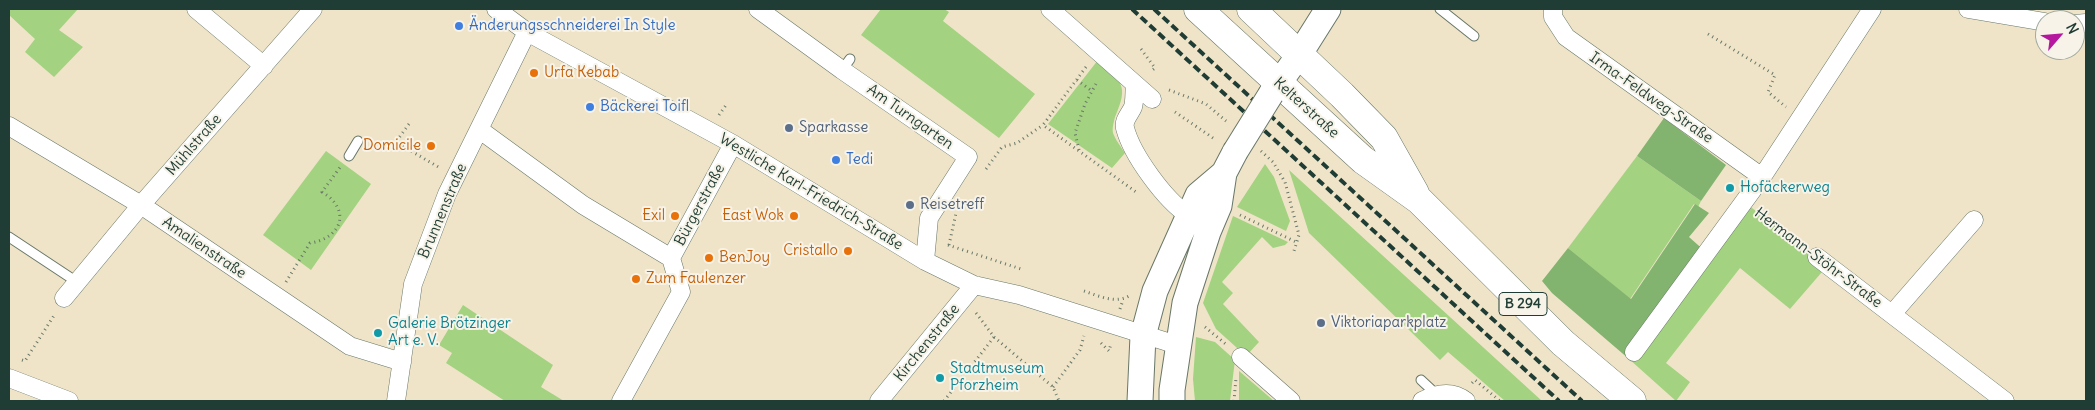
<!DOCTYPE html>
<meta charset="utf-8">
<style>
body{margin:0}
#map{position:relative;width:2095px;height:410px;overflow:hidden;background:#efe4c8;font-family:Delius,sans-serif}
canvas{display:block}
.frame{position:absolute;inset:0;border:10px solid #1f3d34;pointer-events:none}
.north{position:absolute;left:2035px;top:10px;width:50px;height:50px;box-sizing:border-box;background:#f7f3e8;border:1px solid #a1aaa0;border-radius:50%;rotate:63deg;font-size:14px;font-weight:700;line-height:20px;text-align:center;color:#1f3d34}
.north::after{content:'';display:block;margin:auto;width:18px;height:22px;background:#b5179e;clip-path:polygon(50% 0,100% 100%,50% 72%,0 100%)}
</style>
<div id="map">
<canvas width="2095" height="410"></canvas>
<div class="frame"></div>
<div class="north">N</div>
</div>
<script>
const context = document.querySelector('canvas').getContext('2d');
context.lineJoin = 'round';
function fill(path, color) {
  context.fillStyle = color;
  context.fill(path, 'evenodd');
}
function strokePath(path, color, width, dash) {
  context.strokeStyle = color;
  context.lineWidth = width;
  context.lineCap = dash ? 'butt' : 'round';
  context.setLineDash(dash || []);
  context.stroke(path);
}
function label(font, color, halo, rows, align = 'center') {
  context.font = font + ' Delius,sans-serif';
  context.lineWidth = 4;
  context.setLineDash([]);
  context.textBaseline = 'middle';
  context.strokeStyle = halo;
  context.fillStyle = color;
  for (const [text, x, y, turn = 0] of rows) {
    context.save();
    context.translate(x, y);
    context.rotate((+turn || 0) * Math.PI / 180);
    context.textAlign = isNaN(turn) ? turn : align;
    if (halo) context.strokeText(text, 0, 0);
    context.fillText(text, 0, 0);
    context.restore();
  }
}
fill(new Path2D(`
 M9,9H78L59,30L83,47L54,77L25,52L35,39L9,15Z
 M881,9H944L949,12L943,21L1035,94L999,138L861,35Z
 M1098,60C1122,82 1129,85 1115,117C1114,121 1112,128 1113,133C1115,139 1121,147 1125,153L1112,168L1048,124Z
 M326,151L371,184L311,270L263,235Z
 M1637,156L1701,201L1698,207L1694,204L1630,299L1568,248Z
 M1265,164L1274,177L1290,221L1286,231L1237,207Z
 M1289,170L1542,401H1505L1448,352L1440,360L1309,233Z
 M1744,202L1828,265L1790,309L1740,268L1666,363L1690,382L1676,401L1629,359Z
 M1233,216L1288,242L1285,245L1273,248L1262,237L1222,282L1233,293L1223,304L1259,342L1246,356L1216,329L1203,303Z
 M463,305L553,365L541,387L564,401H505L446,363L452,353L439,345Z
 M1196,337L1215,342L1235,360L1230,401H1195L1193,379Z
 M1239,371L1274,401H1239Z`), '#a3d281');
fill(new Path2D(`
 M1664,118L1726,165L1701,201L1637,156Z
 M1695,204L1709,213L1689,237L1707,253L1629,359L1552,293L1542,281L1568,248L1631,299Z`), '#82b46f');
const lane = new Path2D(`
 M1440,9L1474,36
 M842,70L850,59
 M349,156L358,141
 M9,237L77,282
 M1421,380L1436,394`);
const street = new Path2D(`
 M196,9L264,66
 M496,9L527,32L733,144L925,261L974,285L1019,295L1177,345
 M758,9L842,70L968,157L929,218L925,261
 M1050,9L1152,99
 M1553,9V17L1566,37L1762,177
 M1968,9L2045,22
 M2075,24L2086,23
 M1135,84C1134,91 1135,100 1133,107C1130,114 1123,120 1125,128C1132,155 1165,200 1188,215
 M9,126L141,205L350,346L402,362
 M480,130L583,205L671,258
 M1817,257L2005,401
 M64,298L141,205L313,9
 M1892,314L1974,220
 M1634,352L1762,177L1872,9
 M1241,357L1291,401
 M9,378L69,401
 M396,401L413,284L447,194L527,32
 M621,401L681,292L671,258L733,144
 M879,401L974,285
 M1422,401C1437,393 1452,390 1466,401`);
const secondary = new Path2D(`
 M1271,94L1299,55L1328,9
 M1140,401L1143,336L1155,291L1198,195L1224,173L1235,152
 M1172,401V390L1185,303L1208,232L1219,206L1224,173`);
const primary = new Path2D(`
 M1198,9L1363,160L1419,200L1563,343L1632,401
 M1251,9L1342,95L1384,138L1415,193`);
strokePath(lane, '#687768', 11);
strokePath(street, '#687768', 19);
strokePath(secondary, '#687768', 27);
strokePath(primary, '#687768', 29);
strokePath(new Path2D(`
 M1708,34L1775,75L1768,92L1786,107
 M1141,49L1155,68L1151,71
 M1086,67L1043,125L1136,192
 M1077,80L1092,91
 M1169,90L1206,104L1226,121
 M1175,112L1216,140
 M719,115L726,105
 M409,124L396,142L440,168
 M1079,150L1075,133L1085,104L1097,82
 M1261,151L1273,162L1285,182L1299,235L1293,254
 M986,169L1002,147L1017,143L1043,125
 M1759,213L1801,245
 M1240,215L1296,242
 M948,245L1024,270
 M949,245L956,213
 M286,282L310,243C343,238 351,209 322,192L341,166
 M1084,291C1099,296 1115,304 1129,296
 M1120,309L1123,300
 M976,313L994,337L1053,387L1059,401
 M1205,327L1227,345
 M1101,343L1109,351L1111,344
 M22,360L25,361L55,314
 M1472,383L1475,380L1500,401
 M1053,387L1080,350L1084,336
 M944,401L994,337
 M1234,401L1236,378`), '#687768', 3, [1, 4]);
strokePath(lane, '#fff', 9);
strokePath(street, '#fff', 18);
strokePath(secondary, '#fff', 25);
strokePath(primary, '#fff', 28);
strokePath(new Path2D(`
 M1132,9L1559,401
 M1154,9L1582,401`), '#1f3d34', 4, [8, 4]);
const secondaryBridge = new Path2D(`
 M1235,152L1271,94`);
strokePath(secondaryBridge, '#687768', 27, []);
strokePath(secondaryBridge, '#fff', 25);
for (const [x, y, r, color] of [
 [459,26,5,"#3f7fe0"],
 [534,73,5,"#e8710a"],
 [590,107,5,"#3f7fe0"],
 [789,128,5,"#5c6f8a"],
 [431,146,5,"#e8710a"],
 [836,160,5,"#3f7fe0"],
 [1730,188,5,"#0f9aa8"],
 [910,205,5,"#5c6f8a"],
 [675,216,5,"#e8710a"],
 [794,216,5,"#e8710a"],
 [848,251,5,"#e8710a"],
 [709,258,5,"#e8710a"],
 [636,279,5,"#e8710a"],
 [1321,323,5,"#5c6f8a"],
 [378,333,5,"#0f9aa8"],
 [940,378,5,"#0f9aa8"]
]) {
  const dot = new Path2D();
  dot.arc(x, y, r, 0, 2 * Math.PI);
  context.fillStyle = color;
  context.fill(dot);
  strokePath(dot, '#f7f3e8', 2);
}
for (const [x, y, w] of [
 [1523,304,48]
]) {
  const box = new Path2D();
  box.roundRect(x - w / 2, y - 11.5, w, 23, 4);
  context.fillStyle = '#f7f3e8';
  context.fill(box);
  strokePath(box, '#1f3d34', 1);
}
label('bold 14px', '#1f3d34', null, [
 ["B 294",1523,304]
]);
label('15px', '#366cbe', '#f7f3e8', [
 ["Änderungsschneiderei In Style",469,26],
 ["Bäckerei Toifl",600,107],
 ["Tedi",846,160]
], 'left');
label('15px', '#c56008', '#f7f3e8', [
 ["Urfa Kebab",544,73,"left"],
 ["Domicile",421,146],
 ["Exil",665,216],
 ["East Wok",784,216],
 ["Cristallo",838,251],
 ["BenJoy",719,258,"left"],
 ["Zum Faulenzer",646,279,"left"]
], 'right');
label('15px', '#1f3d34', '#f7f3e8', [
 ["Irma-Feldweg-Straße",1651,98,35],
 ["Kelterstraße",1306,108,42],
 ["Am Turngarten",910,117,35],
 ["Mühlstraße",194,145,-49],
 ["Westliche Karl-Friedrich-Straße",811,192,31],
 ["Bürgerstraße",700,205,-62],
 ["Brunnenstraße",443,211,-67],
 ["Amalienstraße",204,248,34],
 ["Hermann-Stöhr-Straße",1818,258,37],
 ["Kirchenstraße",927,343,-51]
]);
label('15px', '#4e5e75', '#f7f3e8', [
 ["Sparkasse",799,128],
 ["Reisetreff",920,205],
 ["Viktoriaparkplatz",1331,323]
], 'left');
label('15px', '#0d838f', '#f7f3e8', [
 ["Hofäckerweg",1740,188],
 ["Galerie Brötzinger",388,324],
 ["Art e. V.",388,341],
 ["Stadtmuseum",950,369],
 ["Pforzheim",950,386]
], 'left');
</script>
